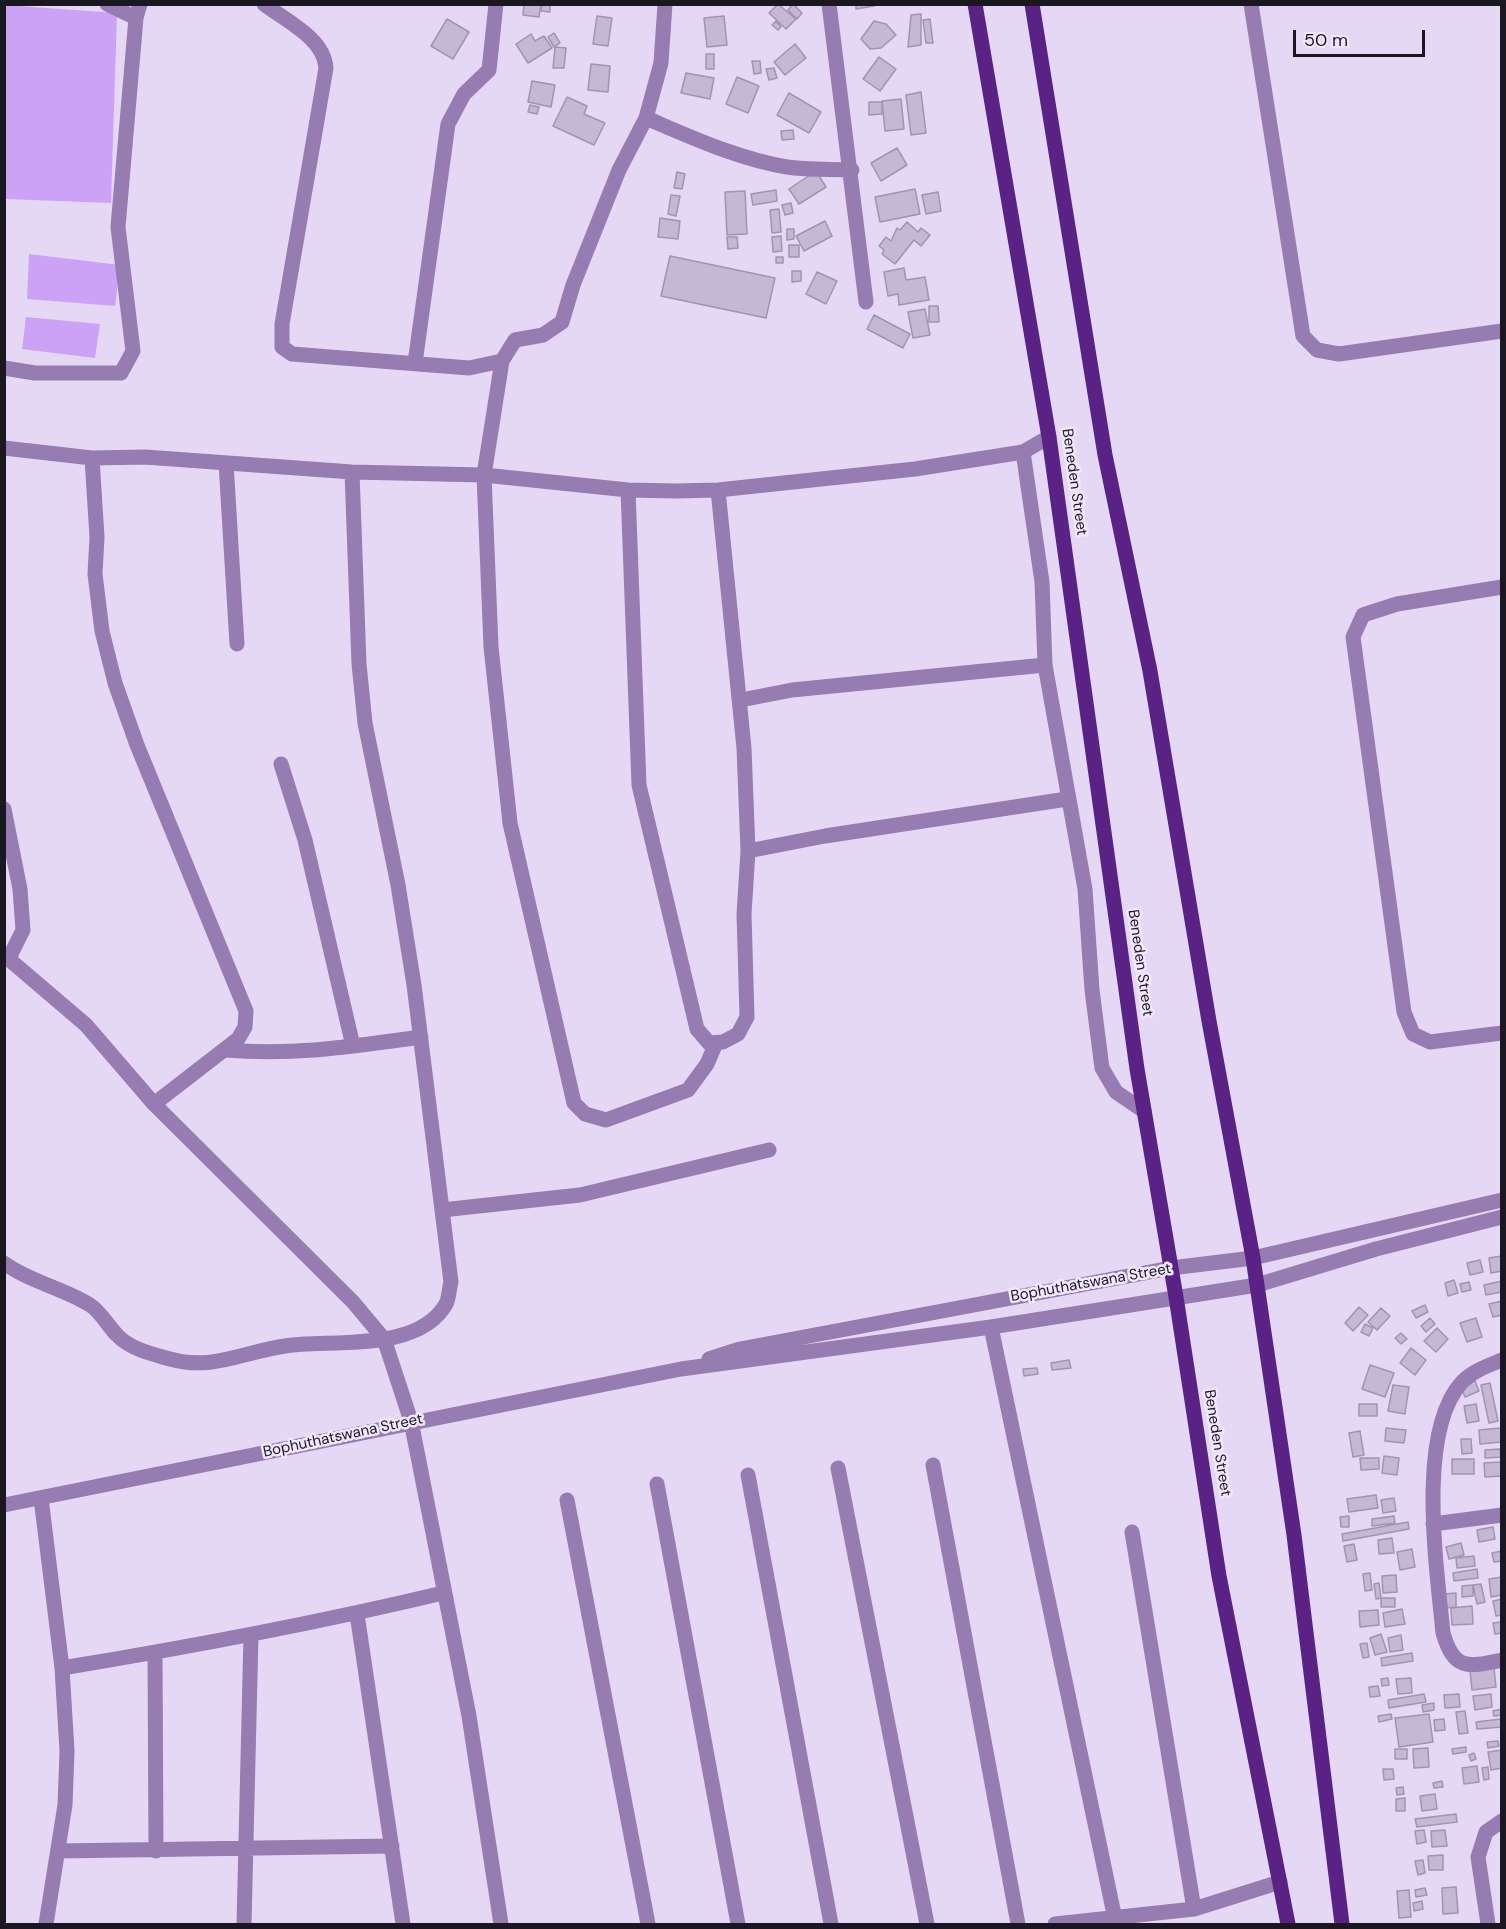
<!DOCTYPE html>
<style>
body{margin:0}
#map{position:relative;width:1506px;height:1929px;overflow:hidden;background:#e5d8f5;font-family:"DM Sans",sans-serif}
canvas{display:block}
.frame{position:absolute;inset:0;border:6px solid #1b1720;pointer-events:none}
.scale{position:absolute;left:1293px;top:30px;width:132px;height:27px;box-sizing:border-box;border:3px solid #1b1720;border-top:0;padding-left:8px;font-size:18px;line-height:21px;white-space:nowrap;color:#1b1720;-webkit-text-stroke:4px #f1e7fe;paint-order:stroke}
</style>
<div id="map">
<canvas width="1506" height="1929"></canvas>
<div class="frame"></div>
<div class="scale">50 m</div>
</div>
<script>
const context = document.querySelector('canvas').getContext('2d');
context.lineJoin = 'round';
function fill(path, color) {
  context.fillStyle = color;
  context.fill(path, 'evenodd');
}
function strokePath(path, color, width, dash) {
  context.strokeStyle = color;
  context.lineWidth = width;
  context.lineCap = dash ? 'butt' : 'round';
  context.setLineDash(dash || []);
  context.stroke(path);
}
function label(font, color, halo, rows, align = 'center') {
  context.font = font + ' "DM Sans",sans-serif';
  context.lineWidth = 5;
  context.setLineDash([]);
  context.textBaseline = 'middle';
  context.strokeStyle = halo;
  context.fillStyle = color;
  for (const [text, x, y, turn = 0] of rows) {
    context.save();
    context.translate(x, y);
    context.rotate((+turn || 0) * Math.PI / 180);
    context.textAlign = isNaN(turn) ? turn : align;
    if (halo) context.strokeText(text, 0, 0);
    context.fillText(text, 0, 0);
    context.restore();
  }
}
fill(new Path2D(`
 M5,5L117,13L111,203L5,199Z
 M29,254L120,265L115,306L27,299Z
 M26,317L100,324L95,358L22,349Z`), '#cba2f5');
const building = new Path2D(`
 M524,4H541L539,17L523,15Z
 M542,4H550V12L541,11Z
 M778,4L796,19L786,29L769,13Z
 M793,4L802,13L797,19L788,10Z
 M856,4H874V6L856,9Z
 M921,14V45L908,47L911,15Z
 M597,16L612,18L608,46L593,44Z
 M724,16L727,45L707,47L704,18Z
 M447,19L469,32L453,59L431,46Z
 M930,19L933,43H926L923,20Z
 M776,21L781,27L778,30L772,25Z
 M874,21L886,24L896,35L881,48L870,49L861,39Z
 M554,33L560,43L554,47L548,37Z
 M531,34L535,41L544,36L552,48L528,63L516,44Z
 M795,44L806,58L785,75L774,62Z
 M555,47L566,48L564,68H553Z
 M706,54H714V69H706Z
 M879,57L896,69L880,91L863,79Z
 M752,61H760L761,73L754,74Z
 M591,64L610,66L608,92L588,90Z
 M774,68L777,78L769,80L766,69Z
 M686,73L714,78L710,99L681,93Z
 M737,77L759,86L748,113L726,104Z
 M532,81L555,85L551,107L528,102Z
 M921,92L926,133L911,135L906,95Z
 M789,93L821,112L809,133L777,115Z
 M567,97L587,106L584,114L605,123L594,145L553,126Z
 M901,99L904,129L885,131L882,101Z
 M869,102H882V114L869,115Z
 M530,105L539,107L537,114L528,112Z
 M793,130L794,139L782,140L781,131Z
 M897,148L907,165L881,181L871,163Z
 M816,171L826,187L799,204L789,189Z
 M677,172L685,174L682,189L674,188Z
 M915,189L920,214L880,222L875,197Z
 M776,190L777,201L753,205L751,194Z
 M745,191L747,234L727,235L725,192Z
 M938,192L941,211L926,214L922,195Z
 M671,195L680,196L676,216L668,214Z
 M791,203L793,213L785,215L782,205Z
 M779,209L781,232L772,233L770,210Z
 M660,218L680,221L678,239L658,237Z
 M825,221L832,236L804,251L796,236Z
 M907,222L918,232L921,228L930,235L921,246L914,240L895,264L882,254L884,250L879,246L886,237L891,241L897,228L900,230Z
 M787,229H794V239L787,240Z
 M781,236L782,251L773,252L772,237Z
 M727,237H737L738,248L728,249Z
 M789,245H799V257H789Z
 M670,256L775,278L766,318L661,296Z
 M776,257H783V263H776Z
 M904,268L906,280L925,277L929,300L899,305L898,294L888,296L884,272Z
 M792,271H801V281L792,282Z
 M817,272L837,281L826,304L806,294Z
 M929,306H938L939,322H929Z
 M925,309L930,335L913,338L908,312Z
 M874,315L910,334L903,348L867,329Z
 M1502,1256V1271L1491,1273L1489,1258Z
 M1480,1260L1483,1272L1470,1275L1467,1263Z
 M1454,1280L1458,1293L1448,1296L1445,1283Z
 M1502,1281V1292L1486,1295L1484,1285Z
 M1469,1282L1471,1290L1462,1292L1460,1284Z
 M1502,1301V1315L1493,1317L1489,1304Z
 M1425,1305L1428,1312L1416,1318L1412,1311Z
 M1359,1307L1368,1315L1353,1331L1345,1323Z
 M1381,1308L1390,1316L1377,1330L1368,1322Z
 M1430,1318L1435,1324L1426,1332L1421,1326Z
 M1476,1318L1482,1337L1467,1342L1460,1323Z
 M1365,1324L1373,1328L1369,1336L1361,1332Z
 M1437,1328L1448,1339L1436,1352L1424,1341Z
 M1401,1333L1407,1339L1401,1344L1395,1338Z
 M1411,1348L1426,1360L1415,1375L1400,1363Z
 M1069,1360L1071,1368L1052,1370L1051,1363Z
 M1370,1365L1394,1373L1385,1397L1362,1389Z
 M1037,1368L1038,1374L1024,1376L1023,1369Z
 M1475,1381L1479,1391L1465,1397L1461,1388Z
 M1490,1383L1498,1421L1489,1423L1481,1385Z
 M1393,1385L1409,1387L1405,1414L1388,1411Z
 M1359,1404H1377V1416H1359Z
 M1476,1404L1479,1421L1467,1423L1464,1406Z
 M1386,1428L1406,1430L1404,1443L1385,1441Z
 M1501,1428L1502,1442L1480,1444L1479,1430Z
 M1360,1431L1364,1455L1353,1457L1349,1433Z
 M1461,1439H1471L1472,1453L1462,1454Z
 M1500,1449L1501,1457L1485,1458V1450Z
 M1384,1456L1399,1458L1397,1475L1382,1473Z
 M1360,1458H1379V1469L1361,1470Z
 M1452,1459H1474V1474H1452Z
 M1501,1462L1502,1476L1485,1477L1484,1463Z
 M1376,1495L1378,1508L1349,1512L1347,1499Z
 M1394,1498L1396,1511L1383,1513L1381,1500Z
 M1349,1516V1527H1341L1340,1517Z
 M1394,1516L1395,1523L1372,1526V1519Z
 M1408,1522L1409,1529L1343,1541L1342,1534Z
 M1493,1527L1495,1539L1479,1542L1477,1530Z
 M1392,1538L1394,1553L1379,1554L1378,1540Z
 M1461,1543L1464,1555L1449,1559L1446,1547Z
 M1354,1544L1357,1560L1347,1562L1344,1546Z
 M1412,1549L1415,1567L1400,1570L1397,1552Z
 M1502,1551V1561L1494,1562L1492,1553Z
 M1474,1556L1475,1566L1457,1568L1456,1558Z
 M1477,1569L1478,1578L1454,1581L1453,1573Z
 M1370,1573L1372,1590L1365,1591L1363,1574Z
 M1396,1575L1397,1592L1383,1593L1382,1576Z
 M1502,1577V1595L1491,1597L1489,1579Z
 M1379,1583L1381,1598L1376,1599L1374,1584Z
 M1481,1584L1485,1602L1477,1604L1473,1585Z
 M1473,1585V1596L1462,1597V1586Z
 M1456,1593V1607L1446,1608L1445,1594Z
 M1381,1598H1395V1607H1381Z
 M1502,1599V1615L1496,1616L1493,1601Z
 M1472,1606L1473,1624L1452,1625L1451,1608Z
 M1402,1609L1405,1624L1385,1627L1383,1613Z
 M1378,1610L1379,1625L1360,1627L1359,1611Z
 M1502,1622V1633L1495,1634L1493,1623Z
 M1381,1634L1387,1652L1375,1655L1370,1638Z
 M1401,1635L1403,1650L1390,1652L1388,1638Z
 M1367,1643L1369,1657L1363,1658L1360,1644Z
 M1412,1653L1413,1661L1382,1666L1381,1658Z
 M1494,1668L1496,1687L1472,1690L1470,1671Z
 M1388,1678L1389,1685L1382,1686L1381,1679Z
 M1411,1678L1412,1693L1398,1694L1396,1679Z
 M1378,1686L1380,1696L1370,1697L1369,1687Z
 M1424,1694L1426,1702L1389,1708L1388,1700Z
 M1459,1694L1460,1707L1445,1708L1444,1695Z
 M1491,1694L1492,1707L1475,1710L1473,1696Z
 M1434,1703V1710L1423,1712L1422,1705Z
 M1502,1709V1715L1494,1716L1493,1711Z
 M1465,1711L1468,1733L1459,1734L1456,1712Z
 M1391,1714L1392,1719L1379,1722L1378,1716Z
 M1429,1714L1433,1742L1399,1747L1395,1718Z
 M1444,1719L1445,1730L1435,1731L1434,1720Z
 M1501,1719L1502,1727L1477,1729L1476,1722Z
 M1498,1741L1499,1746L1488,1748L1487,1742Z
 M1466,1747V1752L1453,1754L1452,1749Z
 M1428,1748L1429,1767L1414,1768L1413,1749Z
 M1395,1749H1407V1759H1395Z
 M1502,1750V1768L1491,1770L1488,1752Z
 M1474,1753L1476,1759L1471,1761L1469,1755Z
 M1477,1766L1479,1782L1464,1784L1462,1768Z
 M1488,1767L1489,1779L1484,1780L1482,1768Z
 M1383,1769H1393L1394,1779L1384,1780Z
 M1442,1781L1443,1787L1434,1788L1433,1783Z
 M1403,1787L1404,1794L1397,1795L1396,1788Z
 M1435,1794L1437,1809L1422,1811L1420,1796Z
 M1405,1798V1811H1396V1799Z
 M1456,1814L1457,1822L1417,1827L1415,1819Z
 M1424,1830L1426,1842L1417,1844L1415,1831Z
 M1445,1830L1447,1846L1432,1847L1431,1831Z
 M1443,1855V1870H1429L1428,1856Z
 M1423,1860L1425,1873L1418,1875L1415,1861Z
 M1456,1887L1458,1913L1443,1914L1442,1888Z
 M1425,1888L1427,1895L1416,1897L1415,1890Z
 M1409,1890L1411,1917L1399,1918L1397,1891Z
 M1422,1901L1423,1909L1414,1911L1413,1903Z`);
fill(building, '#c5b8d4');
strokePath(building, '#a194af', 1.5);
strokePath(new Path2D(`
 M107,4L136,18
 M264,4C286,21 324,38 326,68L282,324V347L292,354L469,368L502,361
 M665,4L661,63L646,118L619,170L573,285L562,322L543,335L515,340L502,361L484,475L491,647L510,823L574,1103L585,1114L606,1120L688,1090L707,1064L716,1043
 M829,4L866,302
 M1251,4L1303,336L1317,350L1339,354L1502,331
 M646,118C691,137 738,159 787,167C808,170 830,169 852,170
 M415,363L448,124L464,94L489,70L496,4
 M4,368L35,373H121L133,351L118,227L136,18L140,4
 M4,448L92,458L145,457L352,472L484,475L628,490L675,491L718,490L915,469L1023,452L1049,437
 M1023,452L1042,582L1045,665L1085,889L1092,990L1102,1068L1116,1092L1144,1111
 M92,458L97,537L95,574L102,631L115,683L137,745L246,1011L245,1027L238,1039L154,1104
 M226,463L237,644
 M628,490L639,785L697,1029L709,1043L723,1042L738,1034L747,1017L744,914L748,851L744,748L718,490
 M1502,587L1397,604L1363,615L1353,637L1404,1012L1413,1034L1430,1042L1502,1033
 M741,700L792,690L1045,665
 M281,764L305,840L353,1046
 M4,809L20,889L23,930L9,958
 M748,851L825,836L1067,799
 M4,955L86,1025L154,1104L353,1302L384,1339L411,1421L469,1716L501,1924
 M226,1050C292,1056 356,1046 421,1037
 M442,1210L580,1195L769,1150
 M4,1263C30,1282 63,1288 90,1305C101,1312 108,1326 117,1335C130,1349 152,1354 170,1359C212,1371 243,1352 285,1346C331,1339 418,1353 446,1304C449,1298 449,1289 451,1282L414,985L398,885L365,723L359,664L352,472
 M991,1327L1115,1919
 M709,1359L740,1349L1171,1268L1253,1258L1502,1200
 M1502,1360C1487,1366 1473,1371 1462,1382C1416,1432 1437,1569 1443,1633C1454,1671 1468,1667 1502,1660
 M933,1465L1018,1924
 M838,1468L927,1924
 M748,1475L831,1924
 M657,1484L738,1924
 M41,1498L62,1668L67,1751L65,1805L46,1924
 M567,1500L648,1924
 M4,1505L681,1369L991,1327L1257,1285L1376,1249L1502,1217
 M1433,1524L1502,1515
 M1132,1532L1194,1909
 M357,1614L403,1924
 M155,1653L156,1851
 M62,1668C190,1647 317,1623 443,1593
 M58,1851L392,1846
 M244,1924L251,1635
 M1055,1924L1194,1909L1280,1882
 M1488,1924L1478,1857L1486,1832L1502,1821`), '#967cb1', 15);
strokePath(new Path2D(`
 M975,4L1049,437L1137,1069L1176,1297L1219,1576L1288,1924
 M1032,4L1105,455L1150,671L1209,1021L1253,1258L1294,1535L1342,1924`), '#5b2285', 15);
label('15px', '#1b1720', '#f1e7fe', [
 ["Beneden Street",1074,482,82],
 ["Beneden Street",1140,963,82],
 ["Bophuthatswana Street",1091,1283,-10],
 ["Bophuthatswana Street",343,1436,-12],
 ["Beneden Street",1217,1443,81]
]);
</script>
